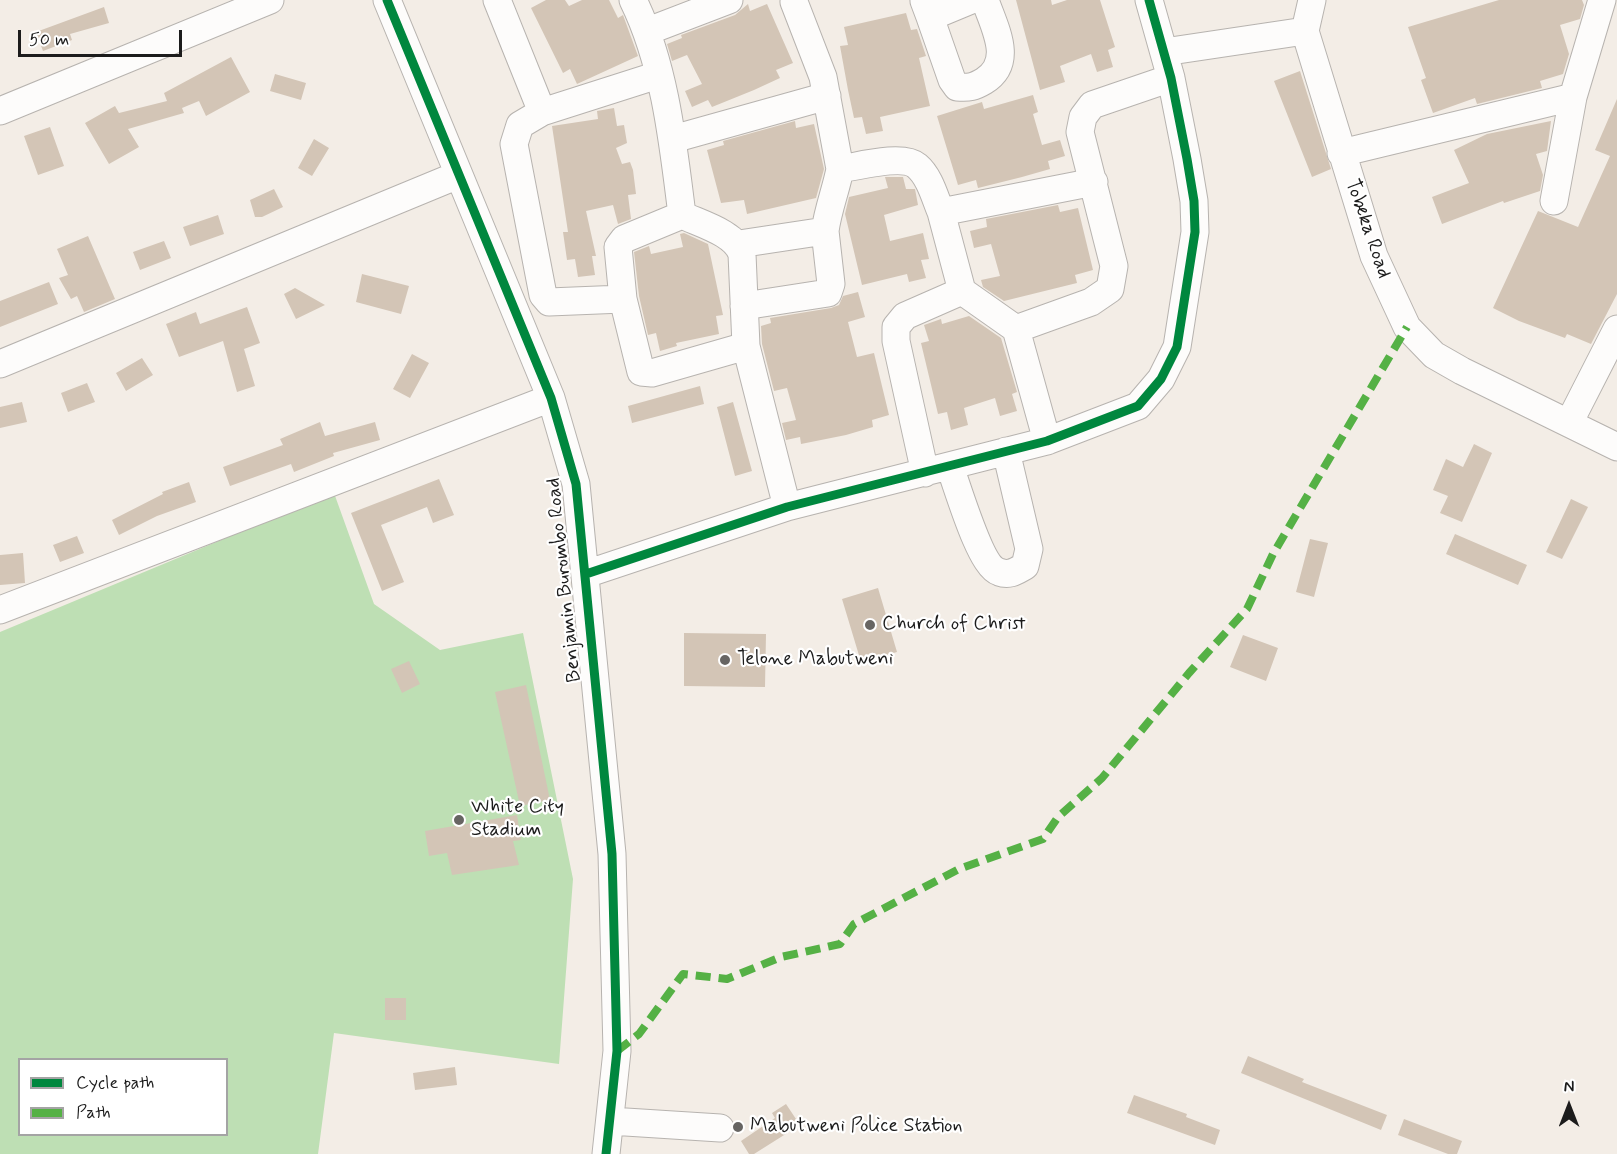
<!DOCTYPE html>
<style>
body{margin:0}
#map{position:relative;width:1617px;height:1154px;overflow:hidden;background:#f3ede6;font-family:Mynerve,sans-serif}
canvas{display:block}
.legend{position:absolute;left:18px;top:1058px;width:210px;height:78px;box-sizing:border-box;background:#fff;border:2px solid #a4a4a4;margin:0;padding:8px 10px;list-style:none;font-size:18px;color:#1c1c1c}
.legend li{display:flex;align-items:center;gap:12px;height:30px}
.legend b{width:30px;border:2px solid #a4a4a4}
.north{position:absolute;left:1539px;top:1076px;width:60px;height:60px;-webkit-text-stroke:4px #fff;paint-order:stroke;rotate:0deg;font-size:16px;font-weight:700;line-height:24px;text-align:center;color:#1c1c1c}
.north::after{content:'';display:block;margin:auto;width:21px;height:27px;background:#1c1c1c;clip-path:polygon(50% 0,100% 100%,50% 72%,0 100%)}
.scale{position:absolute;left:18px;top:30px;width:164px;height:27px;box-sizing:border-box;border:3px solid #1c1c1c;border-top:0;padding-left:8px;font-size:18px;line-height:21px;white-space:nowrap;color:#1c1c1c;-webkit-text-stroke:4px #fff;paint-order:stroke}
</style>
<div id="map">
<canvas width="1617" height="1154"></canvas>
<ul class="legend">
<li><b style="height:8px;background:#00873e"></b>Cycle path</li>
<li><b style="height:8px;background:#55b145"></b>Path</li>
</ul>
<div class="north">N</div>
<div class="scale">50 m</div>
</div>
<script>
const context = document.querySelector('canvas').getContext('2d');
context.lineJoin = 'round';
function fill(path, color) {
  context.fillStyle = color;
  context.fill(path, 'evenodd');
}
function strokePath(path, color, width, dash) {
  context.strokeStyle = color;
  context.lineWidth = width;
  context.lineCap = dash ? 'butt' : 'round';
  context.setLineDash(dash || []);
  context.stroke(path);
}
function label(font, color, halo, rows, align = 'center') {
  context.font = font + ' Mynerve,sans-serif';
  context.lineWidth = 4.5;
  context.setLineDash([]);
  context.textBaseline = 'middle';
  context.strokeStyle = halo;
  context.fillStyle = color;
  for (const [text, x, y, turn = 0] of rows) {
    context.save();
    context.translate(x, y);
    context.rotate((+turn || 0) * Math.PI / 180);
    context.textAlign = isNaN(turn) ? turn : align;
    if (halo) context.strokeText(text, 0, 0);
    context.fillText(text, 0, 0);
    context.restore();
  }
}
fill(new Path2D(`
 M334,493L374,604L440,650L523,633L573,879L559,1064L334,1033L318,1154H0V632ZM20,1060H226V1134H20Z`), '#bedfb4');
fill(new Path2D(`
 M546,0H565L569,6L582,0H609L618,18L623,15L638,56L577,84L570,69L563,73L531,8Z
 M1016,0H1051L1052,5L1067,0H1100L1115,47L1108,50L1113,67L1097,72L1091,54L1060,66L1065,82L1040,90Z
 M1499,0H1582L1584,5L1580,19L1560,25L1569,54L1563,74L1540,81L1542,88L1477,104L1475,98L1433,113L1421,80L1426,78L1408,27Z
 M748,4L750,11L767,4L793,63L776,70L780,78L754,90L712,107L708,100L692,107L685,91L702,84L687,55L672,61L667,44L682,38L681,35L735,15Z
 M104,7L109,23L70,34L72,40L43,51L36,32Z
 M906,13L911,30L917,29L926,56L919,58L930,106L880,117L883,131L866,134L862,117L854,118L848,90L840,46L848,45L844,27Z
 M231,57L250,92L206,116L199,101L182,108L184,113L128,129L139,147L109,164L85,123L115,106L119,113L167,101L164,93Z
 M1300,71L1331,169L1312,177L1274,81Z
 M275,74L306,83L301,100L270,91Z
 M1033,95L1038,112L1033,114L1042,145L1060,140L1065,156L1048,161L1050,169L1022,177L978,188L976,180L958,185L937,116L982,102L984,109Z
 M1617,99V294L1591,344L1567,334L1565,338L1519,321L1493,308L1538,211L1578,227L1610,156L1595,150Z
 M614,108L617,126L624,125L627,143L616,148L622,164L630,162L633,170L636,194L628,195L631,219L618,224L613,205L586,211L596,256H592L595,275L578,277L575,259L567,260L563,232H568L552,126L598,119L597,111Z
 M795,121L796,128L814,124L824,169L816,198L747,214L744,200L721,203L707,150L724,145L723,141Z
 M1551,121L1547,151L1536,154L1543,175L1540,191L1504,203L1503,201L1442,224L1432,197L1469,183L1454,150L1487,134Z
 M50,127L64,166L38,175L24,136Z
 M314,139L329,148L312,176L298,168Z
 M885,177H903L906,189H915L918,205L884,215L890,241L923,233L929,259L921,260L926,278L909,282L907,274L862,285L845,214L849,197L888,188Z
 M274,189L283,207L262,217H255L250,200Z
 M1058,205L1060,212L1078,208L1093,270L1075,275L1077,283L1004,301L983,287L981,280L1000,276L991,244L974,248L970,231L987,227L986,219Z
 M218,215L224,234L190,246L183,227Z
 M684,233L708,244L723,315L716,316L719,334L676,343L677,346L660,351L656,333L648,335L639,296L634,252L649,246L651,254L683,247L680,234Z
 M88,236L115,299L84,312L77,296L71,299L59,278L68,275L57,249Z
 M164,241L171,258L140,270L133,252Z
 M362,274L409,286L401,314L356,302Z
 M49,282L58,304L0,327V301Z
 M295,288L325,305L296,319L284,294Z
 M858,292L865,317L848,322L857,357L874,353L889,415L872,420L873,427L846,435L801,444L800,437L786,440L782,423L796,420L787,388L774,391L762,344L761,326L771,323L770,318L831,308L839,305L843,296Z
 M247,307L260,343L244,349L255,386L237,392L223,341L179,357L166,324L196,312L200,324Z
 M969,316L1001,338L1017,392L1012,394L1017,411L1000,416L995,398L964,408L968,425L951,430L947,412L938,414L921,343L929,341L924,325L941,319L942,324Z
 M412,354L429,363L410,398L393,389Z
 M142,358L153,375L126,391L116,373Z
 M87,383L95,402L68,412L61,393Z
 M700,386L704,404L632,423L628,406Z
 M22,402L27,422L0,428V407Z
 M733,402L752,471L735,476L717,407Z
 M320,422L325,436L375,422L380,440L333,453L334,456L294,472L291,464L230,486L223,467L283,445L280,439Z
 M1474,444L1492,453L1462,522L1440,513L1448,496L1433,490L1446,459L1463,467Z
 M439,479L454,515L433,523L427,507L381,525L404,582L382,591L351,513Z
 M189,482L196,502L157,516L119,535L112,520L163,494L162,492Z
 M1571,499L1588,507L1562,559L1546,552Z
 M1455,534L1527,565L1518,585L1446,554Z
 M77,536L84,553L60,562L53,545Z
 M1310,539L1328,543L1314,597L1296,592Z
 M23,553L25,583L0,585V555Z
 M878,588L897,652L861,662L842,599Z
 M684,633L766,634L765,687L684,686Z
 M1243,635L1278,648L1266,681L1230,667Z
 M409,661L420,684L402,693L391,669Z
 M526,685L550,800L520,806L495,692Z
 M517,815L521,840L513,841L519,865L452,875L447,853L429,856L425,831Z
 M385,998H406V1020H385Z
 M1248,1056L1304,1079L1302,1082L1387,1115L1381,1130L1241,1073Z
 M455,1067L457,1085L415,1090L413,1073Z
 M1134,1095L1187,1114L1186,1117L1220,1130L1215,1145L1127,1113Z
 M786,1104L800,1125L754,1154H749L741,1141L775,1118L772,1113Z
 M1404,1119L1462,1141L1457,1154H1448L1398,1135Z`), '#d3c5b6');
const minor = new Path2D(`
 M387,0L551,398L576,484L612,854L617,1051L606,1154
 M497,0L542,112
 M633,0C665,65 673,143 682,215C701,224 735,233 742,254L746,346L787,507
 M924,1L930,17L971,0
 M930,17L952,80L957,87C969,88 974,87 984,81C1015,62 994,27 985,0
 M648,31L729,0
 M1305,31L1312,0
 M1164,52L1305,31L1374,256L1407,327L1434,355L1462,371L1617,447
 M0,111L270,0
 M673,139L827,96
 M1341,153L1573,97
 M840,169C859,166 903,154 917,166C930,177 935,198 941,212
 M1554,201L1573,97L1602,0
 M682,215L624,239L618,247L623,299L641,372L652,373L746,346
 M739,244L825,231C828,209 836,190 840,169L823,77L794,2
 M962,291L1016,329
 M623,299L549,302L543,295L514,144L520,125L542,112L658,75
 M744,306L828,293L831,284L825,231
 M0,364L458,175
 M1569,423L1617,329
 M1047,441L1016,329L1091,302L1110,289L1114,266L1080,132L1083,117L1092,105L1171,78
 M950,467C958,488 980,566 999,572C1010,576 1016,571 1025,566L1029,549L1006,451
 M925,473L896,341V327L905,316L962,291L941,212L1094,182
 M586,574L787,507L1047,441L1138,406L1161,379L1177,347L1195,232L1194,201L1187,159L1171,78L1149,0
 M0,610L551,398
 M610,1121L720,1128`);
strokePath(minor, '#b7b3af', 29);
strokePath(minor, '#fdfcfb', 27);
strokePath(new Path2D(`
 M617,1051L639,1034L683,974L727,979L781,957L840,944L854,924L959,869L1043,839L1058,817L1102,778L1189,673L1247,609L1273,554L1407,327`), '#55b145', 8, [15, 8]);
strokePath(new Path2D(`
 M387,0L551,398L576,484L612,854L617,1051L606,1154
 M586,574L787,507L1047,441L1138,406L1161,379L1177,347L1195,232L1194,201L1187,159L1171,78L1149,0`), '#00873e', 9);
for (const [x, y, r, color] of [
 [870,625,6,"#676563"],
 [725,660,6,"#676563"],
 [459,820,6,"#676563"],
 [738,1127,6,"#676563"]
]) {
  const dot = new Path2D();
  dot.arc(x, y, r, 0, 2 * Math.PI);
  context.fillStyle = color;
  context.fill(dot);
  strokePath(dot, '#fff', 2);
}
label('20px', '#1c1c1c', '#fff', [
 ["Tobeka Road",1367,229,71],
 ["Benjamin Burombo Road",565,580,-96]
]);
label('20px', '#1c1c1c', '#fff', [
 ["Church of Christ",882,625],
 ["Telone Mabutweni",737,660],
 ["White City",471,808],
 ["Stadium",471,831],
 ["Mabutweni Police Station",750,1127]
], 'left');
</script>
